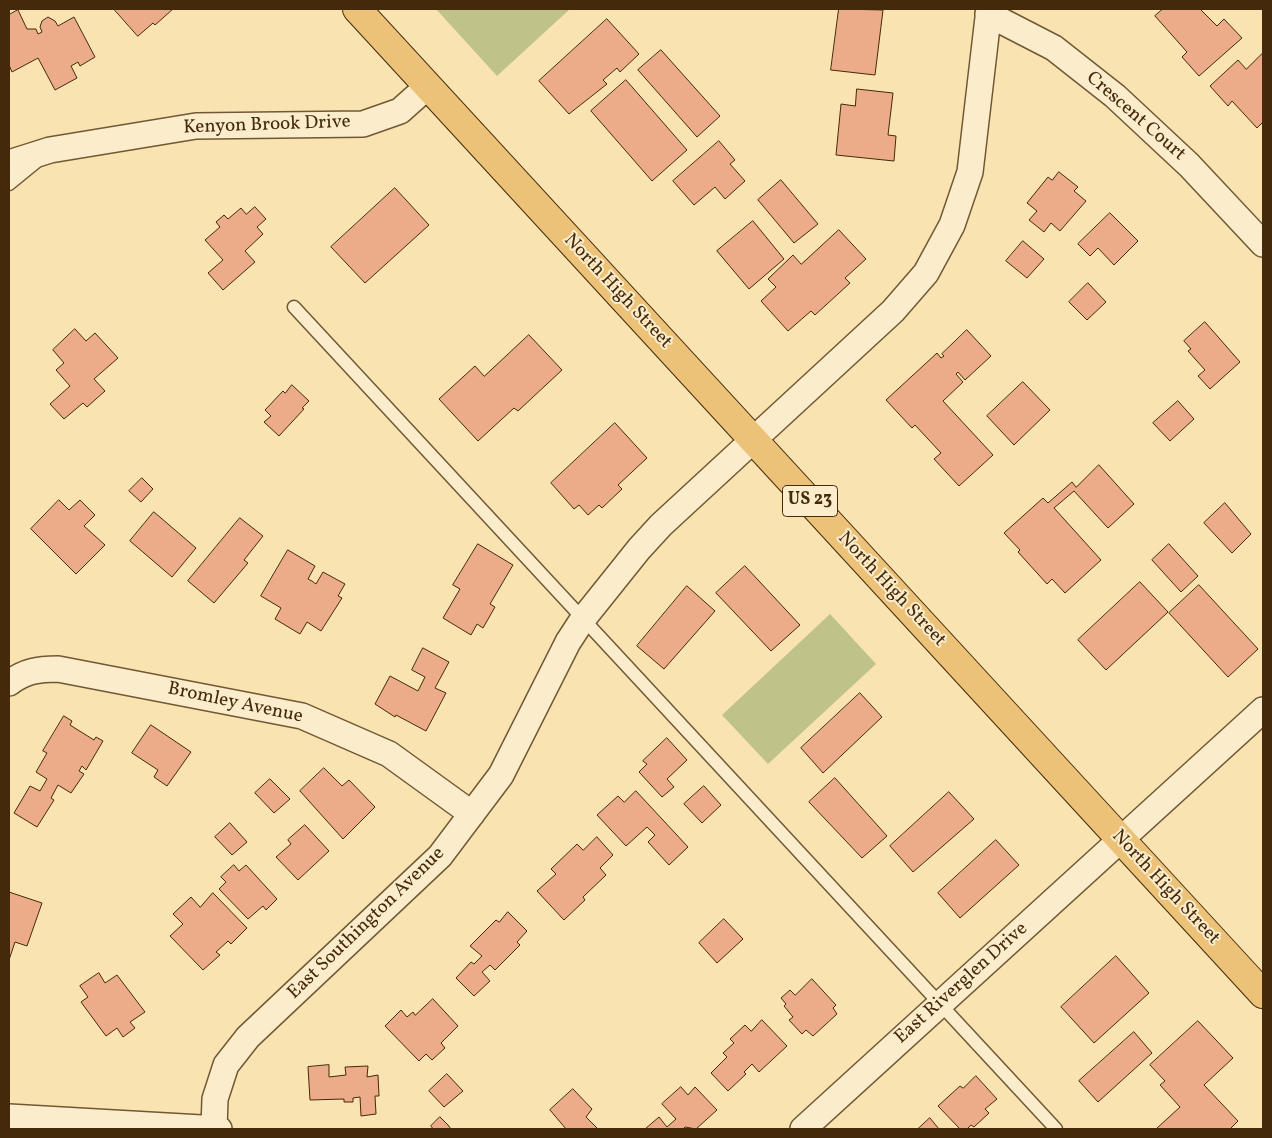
<!DOCTYPE html>
<style>
body{margin:0}
#map{position:relative;width:1272px;height:1138px;overflow:hidden;background:#f9e3b1;font-family:Vollkorn,serif}
canvas{display:block}
.frame{position:absolute;inset:0;border:10px solid #44290b;pointer-events:none}
</style>
<div id="map">
<canvas width="1272" height="1138"></canvas>
<div class="frame"></div>
</div>
<script>
const context = document.querySelector('canvas').getContext('2d');
context.lineJoin = 'round';
function fill(path, color) {
  context.fillStyle = color;
  context.fill(path, 'evenodd');
}
function strokePath(path, color, width, dash) {
  context.strokeStyle = color;
  context.lineWidth = width;
  context.lineCap = dash ? 'butt' : 'round';
  context.setLineDash(dash || []);
  context.stroke(path);
}
function label(font, color, halo, rows, align = 'center') {
  context.font = font + ' Vollkorn,serif';
  context.lineWidth = 4;
  context.setLineDash([]);
  context.textBaseline = 'middle';
  context.strokeStyle = halo;
  context.fillStyle = color;
  for (const [text, x, y, turn = 0] of rows) {
    context.save();
    context.translate(x, y);
    context.rotate((+turn || 0) * Math.PI / 180);
    context.textAlign = isNaN(turn) ? turn : align;
    if (halo) context.strokeText(text, 0, 0);
    context.fillText(text, 0, 0);
    context.restore();
  }
}
fill(new Path2D(`
 M436,9H570L497,76Z
 M830,614L876,664L768,764L722,715Z`), '#bfc38a');
const building = new Path2D(`
 M114,9H173L155,25L153,23L138,36Z
 M839,9L883,10L875,75L831,70Z
 M1163,9H1200L1217,26L1224,19L1242,38L1199,76L1182,57L1187,52L1155,16Z
 M18,10L27,29H36L38,34L42,32L40,27L42,21L48,17L55,21L58,26L74,17L95,57L80,66L78,62L71,66L77,78L55,90L38,58L12,72L9,65V15Z
 M607,19L639,54L620,72L617,68L603,80L607,84L569,114L539,81Z
 M661,50L720,116L697,137L638,70Z
 M1263,53V125L1262,123L1257,128L1232,101L1228,106L1210,86L1238,60L1246,69Z
 M626,80L687,150L652,181L591,111Z
 M857,89L893,93L888,135L896,136L894,161L836,155L841,104L855,106Z
 M719,141L735,160L730,164L745,181L725,199L715,187L694,205L673,181Z
 M1059,172L1078,187L1074,191L1086,201L1060,231L1051,223L1044,232L1029,220L1037,211L1027,203L1048,177L1052,180Z
 M781,180L818,224L794,243L758,200Z
 M395,188L429,225L365,283L331,247Z
 M255,207L266,219L257,227L263,234L245,251L255,262L223,290L208,273L223,260L205,240L220,227L216,222L224,215L228,219L241,208L246,214Z
 M1110,213L1138,241L1114,265L1098,248L1090,256L1078,244Z
 M753,221L784,259L749,289L717,251Z
 M839,230L866,259L845,278L850,283L815,315L811,311L788,331L761,301L776,287L768,279L793,255L801,264Z
 M1023,241L1044,259L1027,278L1006,261Z
 M1088,283L1106,302L1087,320L1069,302Z
 M1205,322L1240,362L1210,389L1198,376L1205,370L1188,351L1191,349L1184,341Z
 M75,329L86,341L95,333L118,358L94,379L105,391L87,407L83,403L64,419L50,404L70,386L56,370L64,363L53,350Z
 M967,330L991,356L965,380L958,372L956,374L963,382L943,401L993,455L959,486L934,459L941,453L915,425L912,428L886,400L937,353L941,358L944,356L942,354Z
 M529,335L562,370L518,411L514,408L478,441L439,399L475,366L484,376Z
 M1023,382L1050,410L1014,445L987,416Z
 M292,385L309,401L302,408L304,409L279,436L264,422L271,416L265,410L283,391L285,393Z
 M1178,401L1194,419L1170,441L1153,423Z
 M615,423L647,458L618,485L622,489L621,490L602,508L599,505L588,515L579,505L574,509L551,483Z
 M1099,465L1134,504L1108,528L1074,491L1054,508L1101,560L1065,593L1052,579L1047,584L1018,552L1020,550L1004,533L1043,498L1048,503L1072,482L1076,487Z
 M142,478L153,489L141,502L129,491Z
 M59,500L69,510L80,500L95,515L84,526L105,545L76,574L31,529Z
 M1225,503L1251,534L1232,553L1204,523Z
 M154,512L196,548L172,577L130,541Z
 M240,518L263,536L244,560L248,563L214,603L188,581Z
 M478,544L513,565L490,604L495,607L483,628L477,624L471,635L443,618L460,589L453,585Z
 M1169,544L1198,576L1181,592L1152,560Z
 M288,550L315,566L308,579L312,581L316,584L323,572L345,584L338,596L342,598L321,631L307,622L300,634L275,619L281,608L261,596Z
 M745,566L800,625L771,651L716,593Z
 M1140,582L1168,612L1106,670L1078,640Z
 M1199,585L1258,649L1228,677L1169,613Z
 M687,586L715,611L664,669L637,646Z
 M423,648L449,662L435,688L446,693L426,731L396,715L395,717L375,704L390,676L418,691L425,677L412,670Z
 M860,693L882,717L823,773L801,748Z
 M64,716L72,721L70,725L94,740L96,737L103,741L86,770L82,766L79,771L84,774L71,793L58,785L51,798L54,800L37,827L14,813L30,786L40,791L47,779L36,772L47,753L43,751Z
 M151,725L191,752L167,786L154,777L158,770L132,753Z
 M667,738L687,760L667,779L674,787L662,797L639,772L647,764L643,761Z
 M324,768L342,786L349,780L375,807L343,839L300,791Z
 M835,778L887,836L862,858L809,802Z
 M270,779L290,799L274,813L255,793Z
 M704,786L721,805L702,823L684,804Z
 M636,791L688,847L669,865L648,842L655,835L647,827L626,846L597,815L618,796L624,802Z
 M949,792L974,819L913,872L890,846Z
 M230,823L247,842L232,855L215,837Z
 M305,825L329,851L298,880L276,857L291,844L288,840Z
 M597,837L613,855L600,868L606,875L583,897L585,900L564,920L537,891L556,874L551,869L577,844L583,850Z
 M996,840L1019,865L960,918L938,893Z
 M234,865L239,871L246,865L277,899L266,910L263,906L248,919L219,889L226,882L221,877Z
 M9,892L42,903L27,946L15,942L9,960Z
 M213,893L247,928L231,944L228,941L216,952L220,955L203,970L170,936L183,924L173,914L191,897L200,907Z
 M508,912L527,931L517,942L520,945L495,970L490,965L482,972L490,981L474,996L456,978L471,962L474,964L482,956L470,946L496,920L499,922Z
 M724,919L743,939L717,963L699,943Z
 M1116,956L1149,993L1094,1043L1061,1007Z
 M99,973L105,983L117,975L145,1012L130,1022L135,1028L123,1037L117,1028L106,1036L81,1002L88,997L80,986Z
 M812,979L836,1005L833,1008L837,1014L813,1036L806,1030L802,1034L789,1020L793,1017L784,1006L786,1004L781,998L790,990L795,995Z
 M433,999L458,1026L441,1043L445,1048L432,1060L426,1054L419,1061L385,1026L401,1010L407,1017L413,1012L415,1015Z
 M762,1020L787,1046L759,1072L752,1064L744,1072L746,1074L728,1091L711,1073L727,1057L723,1053L734,1043L730,1039L745,1025L751,1031Z
 M1198,1021L1233,1058L1204,1085L1238,1121L1230,1129H1156L1180,1107L1160,1085L1165,1081L1150,1065Z
 M1134,1032L1152,1053L1098,1102L1079,1081Z
 M329,1065V1077L346,1075L345,1067L368,1066L367,1077L378,1075L379,1096H375L376,1114L361,1116L360,1097L353,1098V1102H344V1099L310,1100L308,1067Z
 M447,1074L463,1091L444,1107L429,1091Z
 M976,1076L997,1099L985,1109L989,1113L974,1127L971,1125L967,1129H960L938,1106L960,1086L963,1088Z
 M681,1087L688,1095L695,1087L717,1110L696,1129L685,1127L683,1129H645L659,1117L667,1127L676,1119L662,1104Z
 M573,1089L592,1109L586,1117L598,1129H566L550,1110Z
 M440,1117L448,1125L451,1129H433L431,1126Z
 M930,1118L939,1129H918Z`);
fill(building, '#ecac8a');
strokePath(building, '#44290b', 1);
const lane = new Path2D(`
 M9,184L36,162
 M294,307L1056,1129`);
const street = new Path2D(`
 M988,14L1054,48L1115,96L1189,165L1263,244
 M9,163L50,150L196,126L363,124L400,111L428,86
 M9,683C25,671 38,669 58,669L302,716L389,754L472,814
 M9,1117L219,1129
 M214,1128L215,1099L226,1065L248,1037L440,856L501,775L568,642L583,619L639,549L661,525L893,311L926,273L952,225L970,172L989,9
 M803,1129L1263,710`);
const primary = new Path2D(`
 M357,9L1263,994`);
strokePath(lane, '#715834', 15);
strokePath(street, '#715834', 28);
strokePath(primary, '#44290b', 30);
strokePath(lane, '#fbedcc', 12);
strokePath(street, '#fbedcc', 25);
strokePath(primary, '#ecc278', 28);
for (const [x, y, w] of [
 [810,501,55]
]) {
  const box = new Path2D();
  box.roundRect(x - w / 2, y - 15.5, w, 31, 4);
  context.fillStyle = '#fbedcc';
  context.fill(box);
  strokePath(box, '#44290b', 1);
}
label('bold 18px', '#44290b', null, [
 ["US 23",810,501]
]);
label('19px', '#44290b', '#fbedcc', [
 ["Crescent Court",1135,117,41],
 ["Kenyon Brook Drive",267,126,-2],
 ["North High Street",617,292,47],
 ["North High Street",891,590,47],
 ["Bromley Avenue",235,704,12],
 ["North High Street",1165,888,47],
 ["East Southington Avenue",367,924,-44],
 ["East Riverglen Drive",962,984,-42]
]);
</script>
